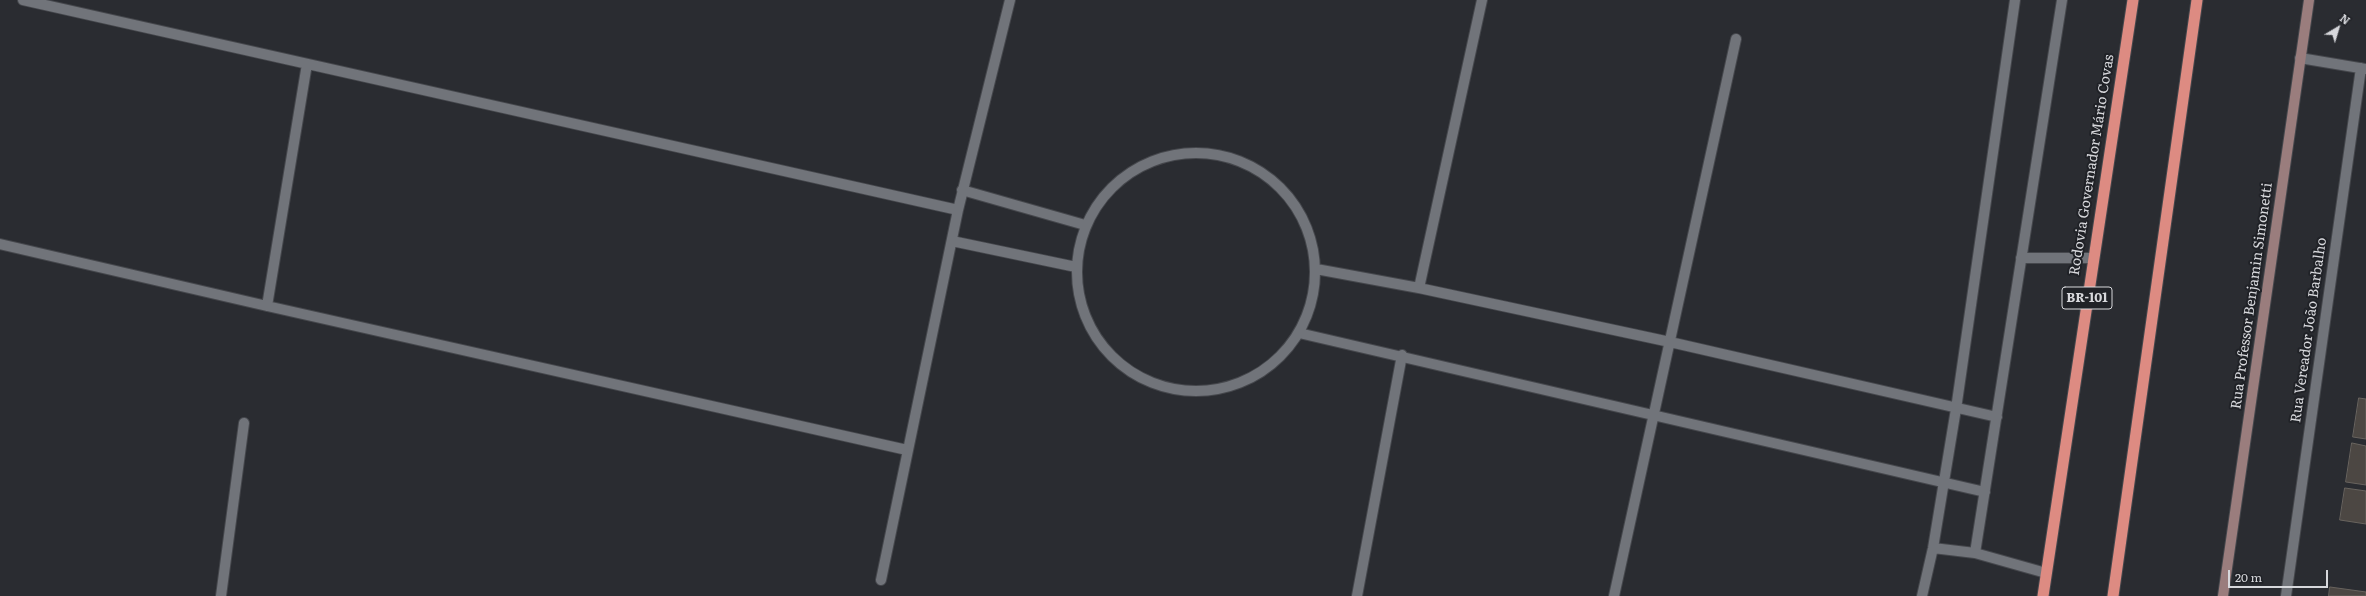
<!DOCTYPE html>
<meta charset="utf-8">
<style>
body{margin:0}
#map{position:relative;width:2366px;height:596px;overflow:hidden;background:#2a2c31;font-family:Literata,serif}
canvas{display:block}
.north{position:absolute;left:2318px;top:8px;width:40px;height:40px;-webkit-text-stroke:3px #202227;paint-order:stroke;rotate:38deg;font-size:11px;font-weight:700;line-height:16px;text-align:center;color:#d7d8dc}
.north::after{content:'';display:block;margin:auto;width:14px;height:18px;background:#d7d8dc;clip-path:polygon(50% 0,100% 100%,50% 72%,0 100%)}
.scale{position:absolute;left:2228px;top:570px;width:100px;height:18px;box-sizing:border-box;border:2px solid #d7d8dc;border-top:0;padding-left:5px;font-size:12px;line-height:14px;white-space:nowrap;color:#d7d8dc;-webkit-text-stroke:3px #202227;paint-order:stroke}
</style>
<div id="map">
<canvas width="2366" height="596"></canvas>
<div class="north">N</div>
<div class="scale">20 m</div>
</div>
<script>
const context = document.querySelector('canvas').getContext('2d');
context.lineJoin = 'round';
function fill(path, color) {
  context.fillStyle = color;
  context.fill(path, 'evenodd');
}
function strokePath(path, color, width, dash) {
  context.strokeStyle = color;
  context.lineWidth = width;
  context.lineCap = dash ? 'butt' : 'round';
  context.setLineDash(dash || []);
  context.stroke(path);
}
function label(font, color, halo, rows, align = 'center') {
  context.font = font + ' Literata,serif';
  context.lineWidth = 4;
  context.setLineDash([]);
  context.textBaseline = 'middle';
  context.strokeStyle = halo;
  context.fillStyle = color;
  for (const [text, x, y, turn = 0] of rows) {
    context.save();
    context.translate(x, y);
    context.rotate((+turn || 0) * Math.PI / 180);
    context.textAlign = isNaN(turn) ? turn : align;
    if (halo) context.strokeText(text, 0, 0);
    context.fillText(text, 0, 0);
    context.restore();
  }
}
const building = new Path2D(`
 M2359,398L2366,399V439L2353,437Z
 M2352,443L2366,446V485L2346,482Z
 M2345,488L2366,491V524L2340,520Z
 M2330,587L2366,592V596H2329Z`);
fill(building, '#4c4743');
strokePath(building, '#69645f', 1);
const minor = new Path2D(`
 M23,0L958,210
 M2300,58L2366,69
 M1077 272a119 119 0 1 1 238 0a119 119 0 1 1-238 0Z
 M962,190L1085,225
 M952,241L1076,267
 M0,244L267,306L907,450
 M2021,258H2093
 M1316,269L1419,288L1670,342L1997,417
 M1419,288L1482,0
 M267,306L307,64
 M1299,333L1985,492
 M1933,548L1975,553
 M2046,573L1975,553L2062,0
 M881,580L958,210L1010,0
 M221,596L244,423
 M1357,596L1402,355
 M1614,596L1736,39
 M1922,596L1933,548L1956,409L2015,0
 M2286,596L2361,68`);
const secondary = new Path2D(`
 M2223,596L2309,0`);
const trunk = new Path2D(`
 M2043,596L2133,0
 M2113,596L2197,0`);
strokePath(minor, '#45474c', 12);
strokePath(secondary, '#45474c', 12);
strokePath(trunk, '#45474c', 13);
strokePath(minor, '#71747a', 10);
strokePath(secondary, '#9a7d7d', 10);
strokePath(trunk, '#dd8b82', 11);
for (const [x, y, w] of [
 [2087,298,50]
]) {
  const box = new Path2D();
  box.roundRect(x - w / 2, y - 11, w, 22, 3);
  context.fillStyle = '#202227';
  context.fill(box);
  strokePath(box, '#d7d8dc', 1);
}
label('bold 13px', '#d7d8dc', null, [
 ["BR-101",2087,298]
]);
label('14px', '#d7d8dc', '#202227', [
 ["Rodovia Governador Mário Covas",2092,165,-81],
 ["Rua Professor Benjamin Simonetti",2252,296,-82],
 ["Rua Vereador João Barbalho",2309,330,-82]
]);
</script>
